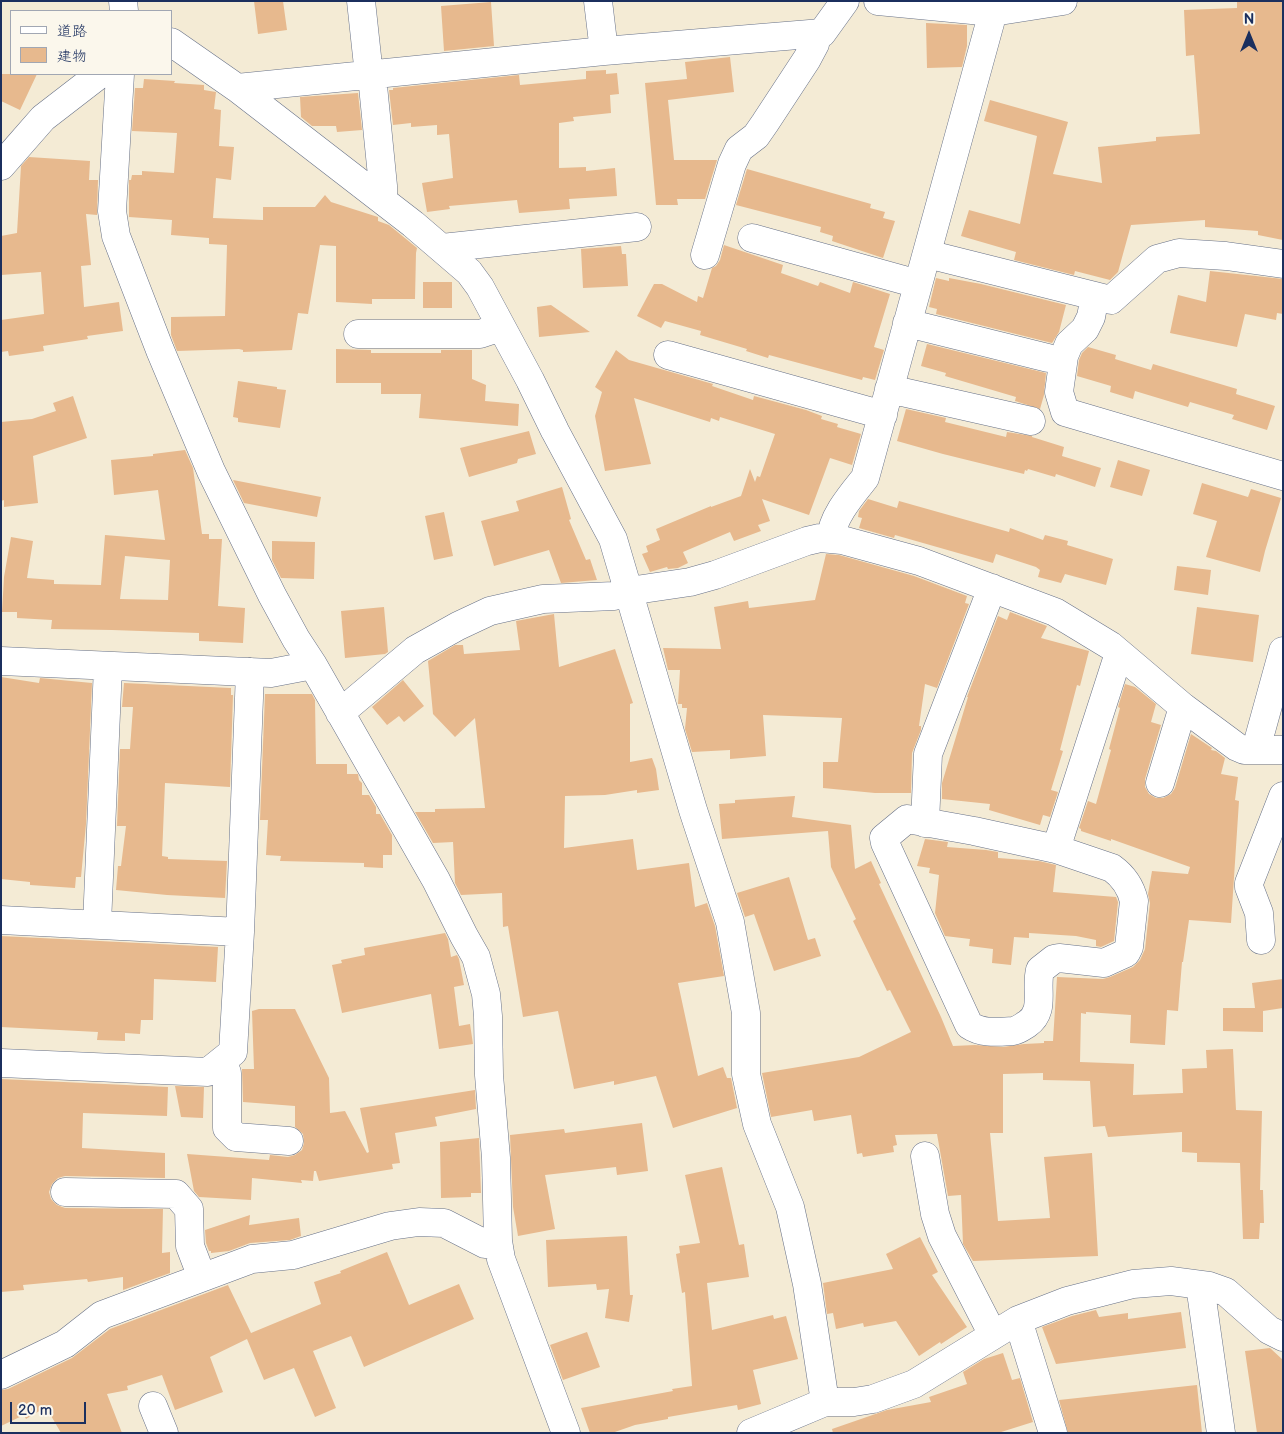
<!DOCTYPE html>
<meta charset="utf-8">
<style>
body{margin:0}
#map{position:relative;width:1284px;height:1434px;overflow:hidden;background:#f4ebd5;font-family:"Balsamiq Sans","Klee One",sans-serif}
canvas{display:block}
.frame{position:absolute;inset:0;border:2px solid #1b2f5e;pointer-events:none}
.legend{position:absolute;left:10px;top:10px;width:162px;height:65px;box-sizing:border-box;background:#fbf7ec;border:1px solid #a1a7b3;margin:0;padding:6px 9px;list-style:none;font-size:15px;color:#1b2f5e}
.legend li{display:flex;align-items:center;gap:10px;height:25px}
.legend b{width:25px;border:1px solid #a1a7b3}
.north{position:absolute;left:1224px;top:10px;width:50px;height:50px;-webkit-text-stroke:4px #fbf7ec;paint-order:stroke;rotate:0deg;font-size:14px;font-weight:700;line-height:20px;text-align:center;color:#1b2f5e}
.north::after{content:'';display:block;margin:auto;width:18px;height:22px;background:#1b2f5e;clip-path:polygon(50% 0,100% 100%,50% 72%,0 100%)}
.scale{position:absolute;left:10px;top:1402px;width:76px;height:22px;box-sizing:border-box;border:2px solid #1b2f5e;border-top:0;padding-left:6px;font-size:15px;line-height:18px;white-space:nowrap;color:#1b2f5e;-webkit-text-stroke:4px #fbf7ec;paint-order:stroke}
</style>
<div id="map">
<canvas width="1284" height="1434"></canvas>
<div class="frame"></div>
<ul class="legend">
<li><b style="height:6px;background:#fff"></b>道路</li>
<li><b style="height:14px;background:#e7b98e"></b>建物</li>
</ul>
<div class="north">N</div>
<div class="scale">20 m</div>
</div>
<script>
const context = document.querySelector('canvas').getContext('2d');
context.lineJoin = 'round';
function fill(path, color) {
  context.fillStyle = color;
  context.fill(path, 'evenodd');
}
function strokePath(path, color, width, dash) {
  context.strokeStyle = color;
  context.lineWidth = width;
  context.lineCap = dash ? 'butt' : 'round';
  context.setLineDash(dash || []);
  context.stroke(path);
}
fill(new Path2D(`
 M254,1H283L287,30L258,34Z
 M1237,1H1283V240L1258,235V231L1205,227V220L1131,225L1118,272L1110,280L1075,271L1074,275L1014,260L1016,252L961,236L969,210L1020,224L1037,136L984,121L990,100L1068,122L1053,174L1102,183L1098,147L1156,141V137L1200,134L1194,55L1186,56L1184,10L1237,8Z
 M491,2L494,46L444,51L441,6Z
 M926,23L967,25V46L962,67L927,68Z
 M730,57L734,92L668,100L674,160H717L705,199H677L678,205H656L645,83L687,79L685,62Z
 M606,70V74L617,73L619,94L610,95L611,113L573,117L574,121L559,123V168L586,167V171L615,168L617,196L569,199L570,209L519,213L517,200L449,206L450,209L427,212L422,183L453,178L449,134L437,135V125L411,127V123L393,125L389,90H393V88L519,75L520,85L586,79V71Z
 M1,74H37L20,110L1,101Z
 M144,79L175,81L174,83L204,85V90L216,92L214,109L221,110L219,146L234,147L231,180L216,178L213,218L263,220V207H315L325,195L331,202L378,217V221L389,225L417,248L416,253L415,299H372V304L336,302V246L320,245L308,314L298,313L292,350L243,352V350L239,349L177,351L171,335V317L225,316L227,245L209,244V238L171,235L172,220L129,217V180H131L132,175H142V171L174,173L177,133L132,131L135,88H143Z
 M358,93L362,130L337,132L336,126H312L301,117L300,97Z
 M29,157L90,161L89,180H98L97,215L86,214L91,265L81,266L84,307L119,302L123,331L87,336L88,339L43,346L44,351L9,356L8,351L1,352V320L44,314L41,272L1,275V236L17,233L21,166Z
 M747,169L871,204L870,208L885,212L883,218L895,221L883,258L832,241L833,236L820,232L821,227L736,205Z
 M724,245L783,265L781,273L818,286L820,282L850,293L853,282L890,294L874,347L884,350L875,380L863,377L862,380L769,355L768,358L746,351L747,349L700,335L701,331L665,321L661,328L637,316L654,284H662L697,302L698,296L703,298L712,268L716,266L720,260Z
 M621,246L622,254H626L628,286L583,288L581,249Z
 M1210,271L1283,279V314L1277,313L1276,320L1245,314L1237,347L1170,333L1178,295L1206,302Z
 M936,278L949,281V278L981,284L1066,305L1059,332L1052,343L936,314L937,309L929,307Z
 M423,282H452V308H423Z
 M551,305L590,332L539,337L537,307Z
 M927,344L1046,373L1044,395L1040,409L1015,401L1016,397L945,376L946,373L921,366Z
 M1088,347L1116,355L1115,359L1151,370L1153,364L1237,389L1236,394L1275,406L1267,430L1232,419L1234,415L1190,402L1188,407L1135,391L1133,399L1110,392L1111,386L1077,376L1079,360L1082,353Z
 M336,349L371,350V353H441V350H472V379L486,385L485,401L519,404L518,426L419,418L421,394H381V383H336Z
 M616,350L629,360L713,384L712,386L753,400L754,396L806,410L822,416L821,419L838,424L837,427L861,434L852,465L830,458L809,515L762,499L770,521L758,525L761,531L734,541L730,532L683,552L688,563L678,568L668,569L667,567L650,572L642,554L648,552L646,546L660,540L656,529L711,506V507L741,496L750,469L755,482L757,476L760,477L775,434L720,417L719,421L711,418L710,422L634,398L651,464L605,471L595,416L602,392L595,387Z
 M238,381L277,387V389L286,390L280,428L238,422V418L233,417Z
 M73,396L87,438L33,456L38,503L4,507V500L1,501V422L32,419L56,411L53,403Z
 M906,409L946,418L945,422L1006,437L1007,432L1032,436V437L1064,447L1062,456L1101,468L1095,487L1056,474L1055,477L1028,469L1027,471L1025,470L1024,474L943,454L897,441Z
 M529,431L536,454L518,459L517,463L469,477L460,448Z
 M185,450L193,468L202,534H209V539H222L218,606L245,608L243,643L199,641V633L112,630L51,629L52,620L17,618V612H2L4,577L11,537L33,541L27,578L54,580V584L101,585L105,535L165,540L158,490L114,495L111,460L153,456V454ZM125,556L170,560L168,600L120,599Z
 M1118,460L1150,470L1142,496L1110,487Z
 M233,480L321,497L317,517L244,503Z
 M1202,483L1248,497L1251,489L1281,498L1265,551L1260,572L1206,557L1217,521L1193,514Z
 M562,487L571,519L569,520L586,560L590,559L597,580L561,583L549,550L494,566L481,521L519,511L516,501Z
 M868,499L897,508L899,501L1009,532L1010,528L1043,540L1045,535L1068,541L1067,545L1113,559L1106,585L1065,574L1061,583L1038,577L1040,570L1036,567L996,554L993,563L895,535L894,538L859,528L862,518L858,517L859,511Z
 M444,512L453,556L434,560L425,516Z
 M272,541L315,542L314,579L281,578L272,560Z
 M826,554L839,555L914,576L967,596L965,603L969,604L937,688L925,684L919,726H921V730L912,753L911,793H875L823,788V762H838L842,718L763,715L766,756L730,759V750L692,752L685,729L687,708H682V704H678L680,670H668L663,648L721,649L714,607L748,601L749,608L815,600Z
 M1177,566L1211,570L1208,595L1174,590Z
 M384,607L388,652L385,654L345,658L341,611Z
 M1197,607L1259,615L1253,662L1191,654Z
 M1010,612L1047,626L1041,638L1089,651L1080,686L1077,685L1060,750L1063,751L1051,790L1058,792L1050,817L1043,815L1040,825L989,810L990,804L942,799V783L968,697H967L998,616L1007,620Z
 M554,614L559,667L615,649L633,703L630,704V762L652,758L656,769L659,790L637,793V790L605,795L565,796L564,848L633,839L637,870L689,863L695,907L707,903L715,926L724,976L678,983L698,1076L723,1067L727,1078H731L737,1108L673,1128L656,1076L614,1085V1081L574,1089L558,1011L523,1017L508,926L503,927L502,893L461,895L455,883L453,842L433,843L415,812H435V809L485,808L475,718L455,737L433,714L428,661L455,645H463L464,654L520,650L516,621Z
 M1,677L39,683L40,678L92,683L86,824L81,877H76L75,888L30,885V882L1,879Z
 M403,680L424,706L404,722L399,716L387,725L372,707Z
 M124,683L231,688V695H233L230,787L165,783L162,856L168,857V859L227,861L225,898L167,895L116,890L118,866H121L126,826H117L120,749H130L133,707H122Z
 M1125,684L1135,687L1156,704L1151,722L1161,725L1145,779V787L1149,794L1156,798H1163L1171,794L1175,788L1191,734L1212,748L1211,750L1216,751L1225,758L1221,774L1238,777L1235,800L1239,801L1231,923L1189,920L1183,962H1182L1178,1011L1167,1010L1165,1045L1130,1043L1131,1015L1086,1012V1014L1081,1013L1080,1062L1134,1064L1133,1095L1183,1093L1182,1069L1207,1068L1206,1050L1233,1049L1236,1110L1262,1111L1260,1190H1263L1264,1223H1260L1259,1239H1243L1240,1163L1197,1162V1153L1182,1152V1132L1108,1137L1105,1126L1093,1127L1090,1081L1043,1080V1073L1003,1074V1133H990L998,1221L1050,1218L1044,1157L1092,1153L1098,1256L973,1261L963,1244L961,1195L948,1196L937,1134L895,1135L897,1145L893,1146L894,1152L863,1157L862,1153L857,1154L851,1115L814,1121L812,1110L771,1117L762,1073L859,1057L911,1032L890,990L887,991L853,921L856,919L831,867L828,831L722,839L719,804L735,803V800L795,796L792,817L851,825L855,869L871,861L881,883L879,884L941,1017L953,1046L975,1045L1003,1047L1024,1044L1044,1043V1041H1053L1057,977L1103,979L1110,977L1133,967L1140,960L1145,949L1150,903L1148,894L1152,871L1188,874L1190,867L1111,839V841L1081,831V829L1079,828L1088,801L1096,804L1111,750L1109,749L1120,708L1118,707Z
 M265,694H312L315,700L316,764H347V774H358L359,780L362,783V795H369L376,807V814H380L392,835V855H383V868L364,867V863L280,861L281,856L266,855L268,820H260Z
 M925,839L948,842L947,847L986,850L998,852V858L1039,861L1056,865L1053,892L1116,897L1118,902L1114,941L1101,947L1096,946V940L1076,936L1029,933V938L1014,937L1011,965L992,963L993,949L969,946L970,939L945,936L935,913L939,875L929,873L930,868L917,866Z
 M789,877L808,940L815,938L821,956L774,971L754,914L745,917L737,893Z
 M445,933L448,939L451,957L457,955L459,959L464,985L454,987L459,1026L470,1024L473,1044L439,1049L431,994L342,1013L332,965L342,963L341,960L365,955L364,948Z
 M1,936L218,947L216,982L154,979L153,1020H141L140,1034L125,1033V1041L97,1040L98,1032L1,1027Z
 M1283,979V1008L1263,1011V1032L1223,1031V1008H1255L1252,983Z
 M259,1009H295L329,1078L330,1113L345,1111L367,1153L369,1152L360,1108L475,1090L476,1109L435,1117L437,1126L395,1133L400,1163L392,1164L393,1169L319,1181L316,1171H314L313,1181L301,1180L302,1183L252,1178L251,1200L199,1197L194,1191L187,1154L269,1160L270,1155L288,1157L295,1155L302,1150L304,1143L303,1134L295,1127V1106L243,1102L242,1069H254L252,1011Z
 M1,1079L168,1087L167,1116L83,1113L82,1148L165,1153V1178L65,1176L58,1178L52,1184L49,1192L51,1199L57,1205L65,1208L163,1209L162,1253L170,1252V1273L123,1290V1277L88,1282L87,1279L23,1285L24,1290L1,1292Z
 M175,1086L204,1087L203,1118L181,1117Z
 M642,1123L648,1171L617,1175L616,1167L545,1175L555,1229L518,1236L513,1207L510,1135L564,1129L565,1133Z
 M479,1138L481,1193H471V1197L441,1198L440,1142Z
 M722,1167L739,1245L744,1244L749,1277L707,1283L712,1330L773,1315L774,1319L786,1316L798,1359L753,1370L761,1404L738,1410L737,1405L668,1417V1419L635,1425L612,1433H590L581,1408L673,1391L672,1389L692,1386L685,1292L682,1293L676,1254L680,1253L679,1246L700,1243L685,1175Z
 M250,1215L249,1225L299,1218L301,1236L290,1240L250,1243L229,1251L211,1253V1251H209L206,1243L205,1230Z
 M627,1236L630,1295H633L629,1322L605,1318L609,1289L597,1290L596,1284L548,1287L546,1240Z
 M920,1237L938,1272L932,1275L967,1327L941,1344L940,1342L919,1356L896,1321L864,1327L863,1323L836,1329L833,1313L827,1314L823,1283L893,1269L886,1254Z
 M387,1252L409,1305L459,1284L474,1319L364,1367L351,1336L313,1351L336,1408L315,1417L294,1368L264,1380L247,1339L210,1357L223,1392L175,1410L162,1375L127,1386L128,1390L107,1394L122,1433H61L46,1407L26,1419L24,1415L1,1426V1390L8,1389L72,1358L110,1329L228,1285L251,1333L321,1304L314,1282L341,1273L340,1271Z
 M1096,1310L1099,1317L1128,1313V1319L1181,1312L1186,1348L1056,1364L1042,1327L1072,1316Z
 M587,1332L600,1367L563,1380L550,1345Z
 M1270,1348L1283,1360V1433H1257L1245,1351Z
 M1003,1353L1012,1380L1020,1378L1033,1422L998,1433H833L832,1429L887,1410L931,1402L929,1397L967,1384L963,1372L984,1359Z
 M1197,1385L1202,1433H1068L1059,1400Z`), '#e7b98e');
const minor = new Path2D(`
 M123,1L124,11
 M361,1L369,75L373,86L383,186V200
 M598,1L604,51
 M878,1L993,12L1063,1
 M171,42L237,88L413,224L469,272L480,287L530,380L555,431L613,539L693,810L730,922L746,1013V1074L757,1124L790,1207L807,1284L825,1402
 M120,74L112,211L116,236L160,350L211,471L272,595L296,639L313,665L436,880L464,936L476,957L486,994L488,1016L489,1075L496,1158L498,1241L501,1259L566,1433
 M237,88L604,51L822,33L845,1
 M1,166L43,118L100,74
 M752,238L918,284
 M442,248L637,227
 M927,254L1111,300L1157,259L1179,253L1226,256L1283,264
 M705,255L732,164L739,149L756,136L765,123L807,59L815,44L817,33
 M1095,296L1091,317L1085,329L1069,344L1064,356L1059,392L1065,412L1283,476
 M907,323L1048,358
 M358,334H480L501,327
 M668,355L883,415
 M889,389L1031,421
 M831,539C831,518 853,493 865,478L993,12
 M1,661L271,673L313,665
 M340,713L415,650L458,626L490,611L543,599L614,596L629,591L690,582L715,575L807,541L820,538L842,540L919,561L1055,612L1111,646L1183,707L1237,747L1244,750H1283
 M1256,749L1283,651
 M1160,783L1183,707
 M907,819L974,831L1056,849L1112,868C1123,876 1131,888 1134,901L1129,947L1126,953L1104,963L1059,958L1054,959L1040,970C1035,990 1046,1011 1027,1024C1022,1027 1019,1030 1013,1031C998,1032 982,1034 969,1025L885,843L884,838Z
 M925,823L928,754L992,588
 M1056,849L1119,653
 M1,920L240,932
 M97,924L108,666
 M1261,940L1259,913L1249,887V883L1283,796
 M222,1061L227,1073V1128L236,1137L289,1141
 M1,1063L208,1072L233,1052L240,932L250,672
 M925,1156L935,1214L942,1236L993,1335
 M65,1192L176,1194L189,1209L190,1246L198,1267L205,1276
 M1200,1285L1221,1433
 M1018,1320L1053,1433
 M1,1375L65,1344L102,1315L252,1259L293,1255L390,1226L419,1222L444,1223L485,1244L499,1246
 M153,1406L164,1433
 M751,1433L825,1402H854L873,1399L914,1384L1018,1320L1067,1301L1133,1284L1171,1281L1209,1286L1226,1292L1269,1330L1283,1337`);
strokePath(minor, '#677188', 29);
strokePath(minor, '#fff', 28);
</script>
